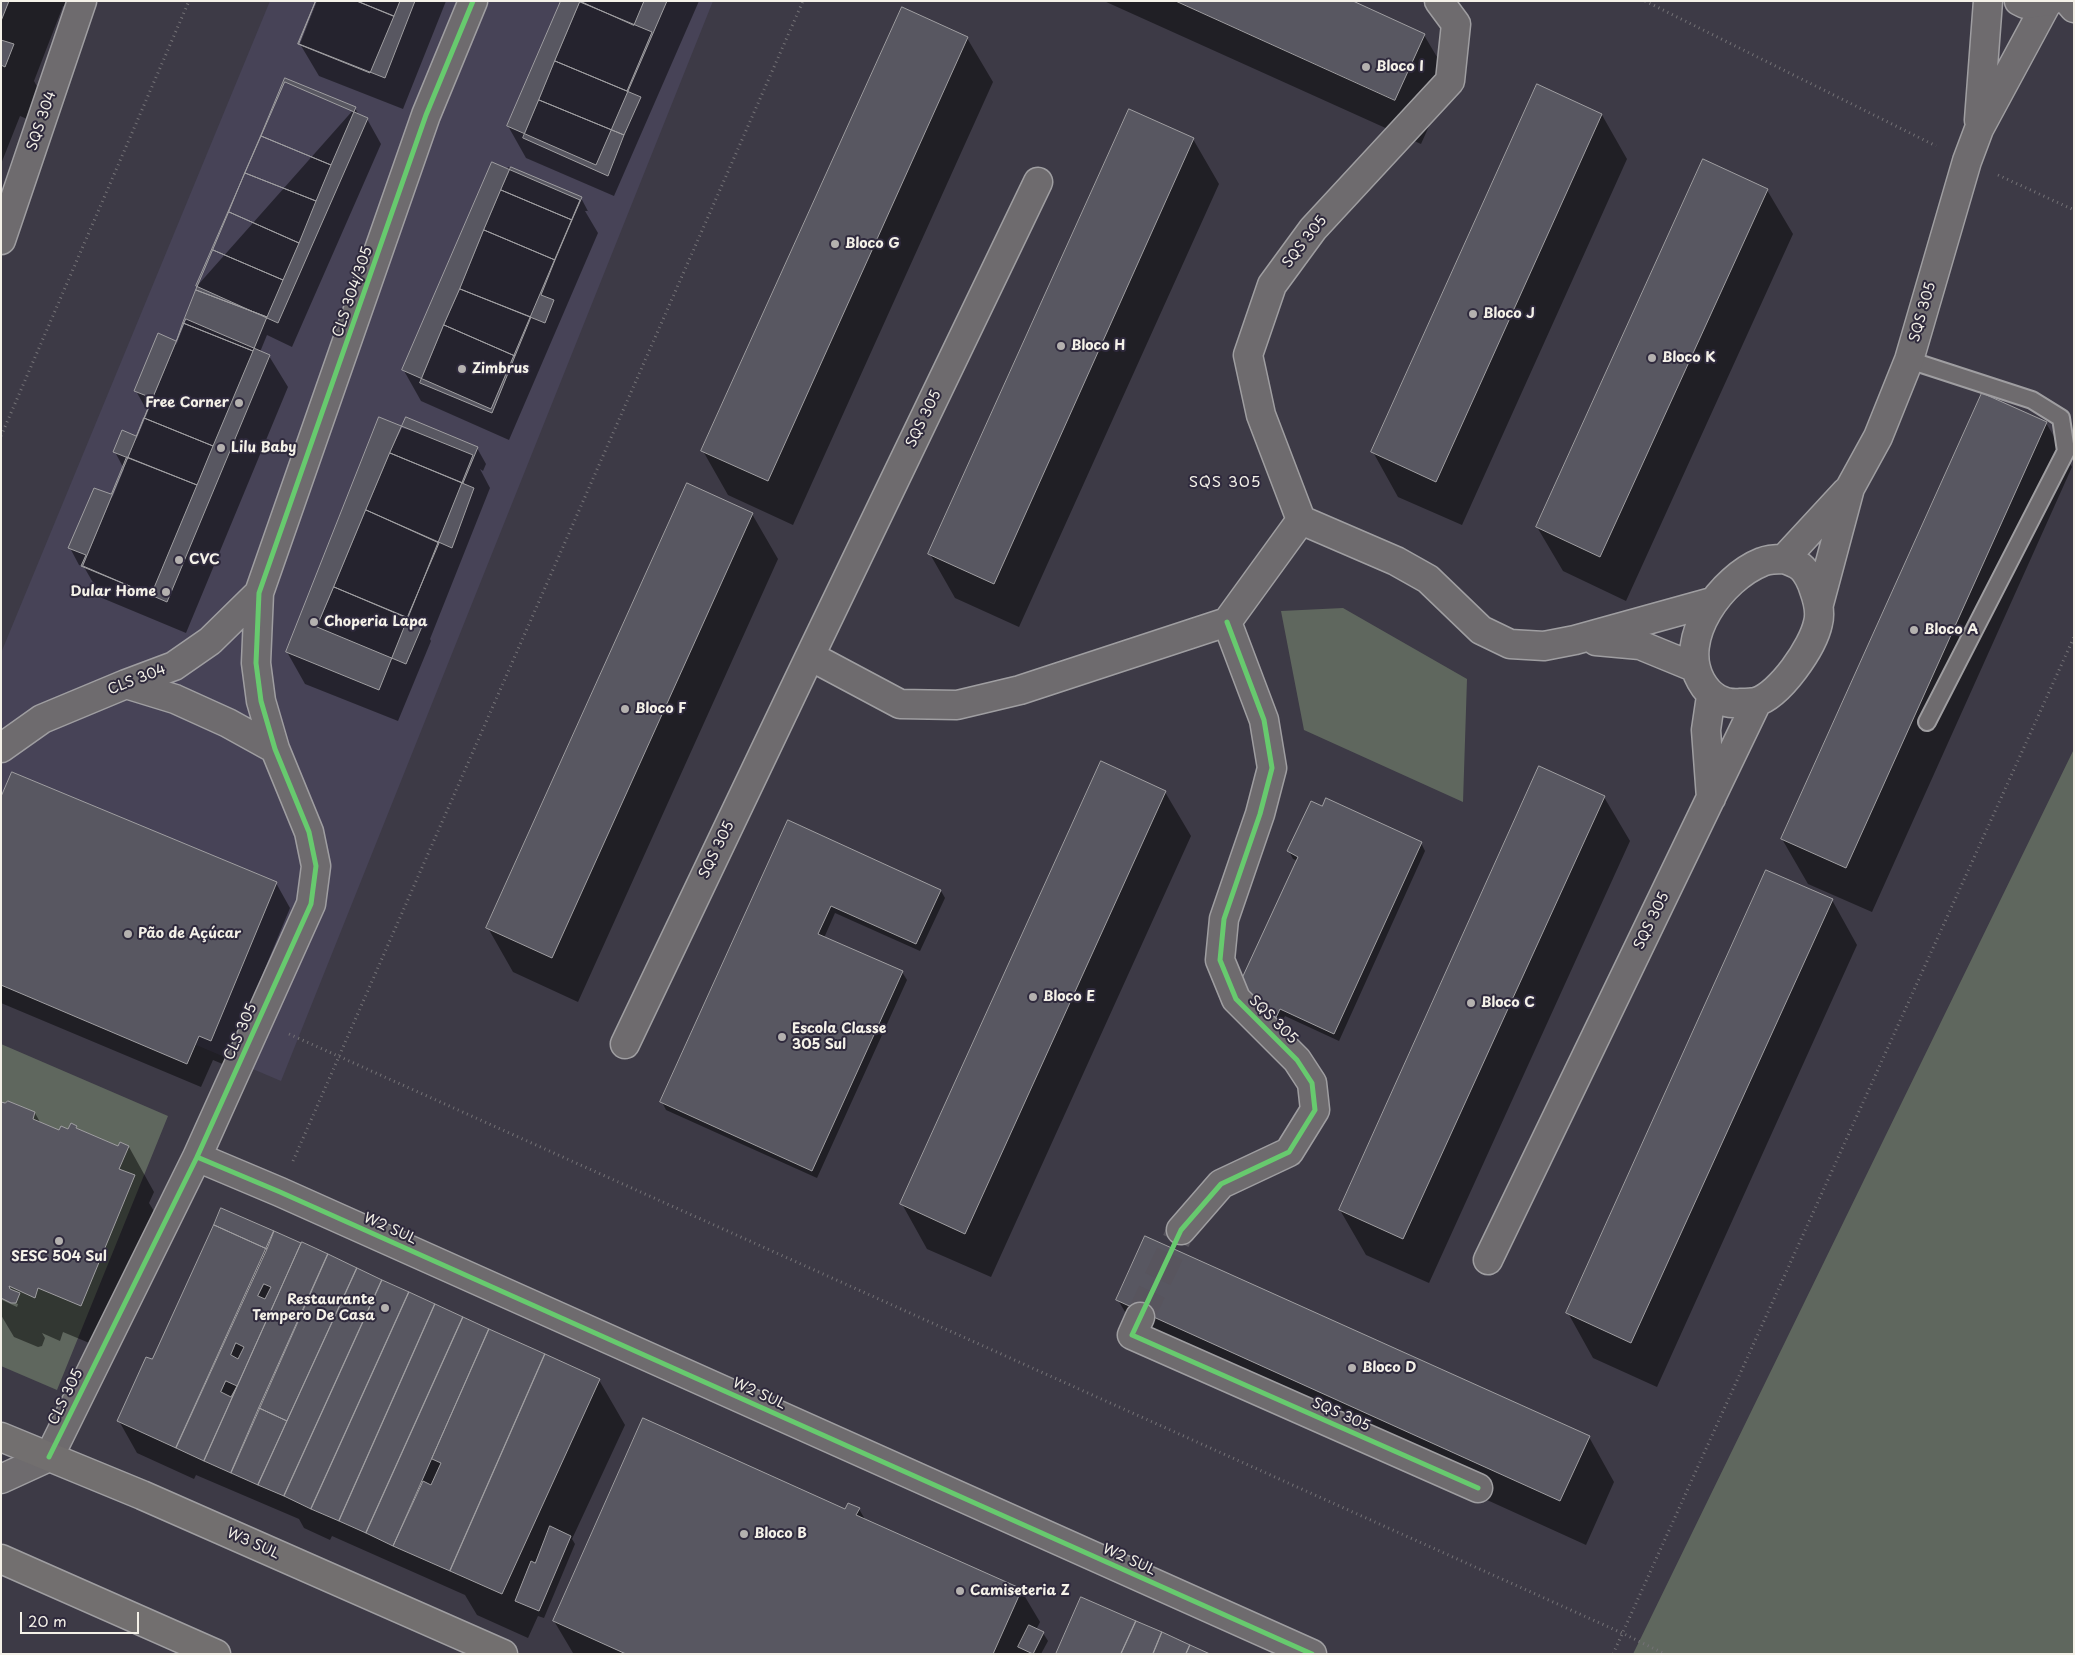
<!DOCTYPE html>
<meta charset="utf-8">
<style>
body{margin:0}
#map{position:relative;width:2075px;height:1655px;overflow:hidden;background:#3d3a46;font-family:"Playpen Sans",sans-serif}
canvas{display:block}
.frame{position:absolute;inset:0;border:2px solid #f4f1e8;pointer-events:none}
.scale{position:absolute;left:20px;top:1612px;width:119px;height:22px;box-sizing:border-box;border:2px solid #f4f1e8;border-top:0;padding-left:6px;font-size:15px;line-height:18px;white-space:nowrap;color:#f4f1e8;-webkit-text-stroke:4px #2f2a3d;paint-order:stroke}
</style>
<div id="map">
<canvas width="2075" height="1655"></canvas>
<div class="frame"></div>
<div class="scale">20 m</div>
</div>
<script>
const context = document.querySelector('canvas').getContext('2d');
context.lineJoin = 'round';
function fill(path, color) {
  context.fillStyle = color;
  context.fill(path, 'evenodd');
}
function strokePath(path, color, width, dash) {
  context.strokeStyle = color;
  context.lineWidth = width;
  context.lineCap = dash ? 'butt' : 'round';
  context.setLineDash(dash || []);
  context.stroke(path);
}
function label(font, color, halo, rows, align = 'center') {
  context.font = font + ' "Playpen Sans",sans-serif';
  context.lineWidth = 4;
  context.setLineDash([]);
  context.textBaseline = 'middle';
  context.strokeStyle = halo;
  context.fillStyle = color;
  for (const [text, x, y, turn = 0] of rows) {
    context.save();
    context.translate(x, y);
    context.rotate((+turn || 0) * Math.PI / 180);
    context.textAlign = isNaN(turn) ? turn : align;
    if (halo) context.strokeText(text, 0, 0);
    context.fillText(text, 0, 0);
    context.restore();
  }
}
fill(new Path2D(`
 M270,1H713L281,1081L1,962V653Z`), '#474357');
fill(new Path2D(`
 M1343,608L1467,679L1463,802L1304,730L1281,611Z
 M2074,749V1654H1633Z
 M1,1044L168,1116L57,1390L1,1366Z`), '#5f675e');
fill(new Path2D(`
 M1,1H86L81,13L63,6L34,81L46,103L39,124L20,116L1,164Z
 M317,1H446L403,109L319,76L300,44Z
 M562,1H699L614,196L526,158L508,126Z
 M1104,1H1350L1424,35L1450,79L1421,144Z
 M967,38L993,82L793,525L728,495L703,451Z
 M355,108L359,116L367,119L381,144L292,347L267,335L260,352L269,356L288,387L186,633L102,598L84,567L79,565L70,548L113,496L124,469L115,452L137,438L149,409L145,407L136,391L177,343L198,288L197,286Z
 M1602,115L1627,159L1462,525L1398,497L1373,452Z
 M1193,139L1219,184L1019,627L955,598L930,554Z
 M508,167L581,198L590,215L588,211H585L598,233L509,440L421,401L403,369Z
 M1767,190L1793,234L1626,601L1563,571L1537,527Z
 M2046,423L2072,467L1872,912L1808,884L1782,839Z
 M402,428L477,448L486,464L483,471L480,469L490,488L430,639L431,641L398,721L305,684L287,652Z
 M752,514L778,559L578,1002L513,972L488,928Z
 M1165,792L1191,836L991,1277L927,1249L902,1204Z
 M1604,797L1630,841L1429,1283L1366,1255L1340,1210Z
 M1,800L276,883L290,908L225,1065L213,1060L201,1087L1,1003Z
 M1322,808L1421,843L1425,851L1339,1041L1285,1016L1278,1029L1242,1011L1298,861L1293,859L1289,851Z
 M789,822L941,891L945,898L920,951L835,913L824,938L902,972L907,980L817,1178L666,1110L662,1102Z
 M1832,900L1857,945L1657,1387L1593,1358L1568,1313Z
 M1,1103L35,1113L41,1124L60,1131L76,1127L79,1131L119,1148L121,1144L129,1147L154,1192L149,1203L160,1221L106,1350L63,1332L60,1341L42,1333L45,1338L42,1346L38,1347L14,1337L1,1315ZM2,1298L18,1304L17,1307L2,1300Z
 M222,1210L327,1255L599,1380L625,1425L572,1539L575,1544L544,1618L538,1616L528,1638L477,1615L465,1595L332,1536L330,1540L304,1528L299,1519L196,1475L194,1479L137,1453L119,1421L153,1361Z
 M1118,1300L1589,1437L1614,1482L1586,1545L1144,1344Z
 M859,1509L866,1521L1021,1590L1040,1622L1036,1630L1043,1633L1048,1641L1041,1654H575L573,1653L554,1621L846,1511Z`), '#0007');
const building = new Path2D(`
 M1,1H9L1,21Z
 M316,1H415L385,78L299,44Z
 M316,1H357L394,16L370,73L298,44Z
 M357,1H400L394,16Z
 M561,1H667L596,165L507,126Z
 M580,1H644L634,25Z
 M1176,1H1353L1425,34L1395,100Z
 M580,2L652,32L627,91L555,61Z
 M902,7L968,37L768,481L701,451Z
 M1,40L14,44L5,67L1,65Z
 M555,61L641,97L624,135L539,100Z
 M285,78L356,107L331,165L261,136Z
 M285,82L368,118L278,323L196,286Z
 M1537,84L1602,114L1436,482L1371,452Z
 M539,100L624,135L608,176L523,138Z
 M1129,109L1194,138L994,584L928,554Z
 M261,136L331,165L316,201L245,173Z
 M1703,159L1768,189L1600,557L1536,527Z
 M492,162L580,200L491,409L402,370Z
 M511,167L582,197L572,220L501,190Z
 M245,173L316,201L299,243L229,212Z
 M501,190L572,220L555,260L484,230Z
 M229,212L299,243L283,280L213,250Z
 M484,230L555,260L541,295L554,300L545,323L460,289Z
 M213,250L283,280L267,317L196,290Z
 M460,289L531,317L515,356L444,325Z
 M196,290L267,317L253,351L183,323Z
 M186,319L270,355L167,602L83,566Z
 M183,323L253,351L213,446L144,418L152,398L134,391L158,333L176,341Z
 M444,325L515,356L492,413L420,383Z
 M1982,393L2047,422L1846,868L1781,839Z
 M379,417L473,455L379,690L286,652Z
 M406,417L478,447L463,483L390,453Z
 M144,418L213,446L197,485L113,452L122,430L136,436Z
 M390,453L474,488L452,548L366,510Z
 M127,457L197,485L151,595L81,566L86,555L68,548L94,488L111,494Z
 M687,483L753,513L552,958L486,928Z
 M366,510L439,543L407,618L334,587Z
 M334,587L423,624L406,664L317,627Z
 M1101,761L1166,791L965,1234L900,1204Z
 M1539,766L1605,796L1403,1239L1339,1210Z
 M12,772L277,882L211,1041L199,1036L187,1064L1,985V797Z
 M1326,798L1422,842L1334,1034L1280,1009L1274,1022L1237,989L1298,857L1287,851L1311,801L1322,806Z
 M788,820L941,890L916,944L831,906L818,934L903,971L812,1171L660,1102Z
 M1766,870L1833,899L1631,1343L1566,1313Z
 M8,1101L35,1112L33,1119L59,1130L61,1126L68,1129L71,1123L77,1126L76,1128L118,1146L120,1142L129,1146L119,1169L135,1175L81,1306L38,1288L35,1298L9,1286L10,1289L20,1293L16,1303H11L1,1298V1102L5,1103Z
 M221,1208L274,1231L267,1249L214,1225Z
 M214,1225L267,1249L176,1448L117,1421L146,1357L152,1359Z
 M274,1231L301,1243L204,1461L176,1448ZM264,1284L271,1287L265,1299L258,1296ZM236,1343L244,1347L238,1359L231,1355ZM226,1381L237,1386L231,1397L221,1392Z
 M1145,1236L1590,1436L1560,1501L1116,1300Z
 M302,1242L328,1254L231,1473L204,1461Z
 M328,1254L357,1268L287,1421L259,1408Z
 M357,1268L382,1280L284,1496L258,1485Z
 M382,1280L409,1292L311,1509L284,1496Z
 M409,1292L435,1304L339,1521L311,1509Z
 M435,1304L463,1317L366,1533L339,1521Z
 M463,1317L489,1329L393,1546L366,1533Z
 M489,1329L545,1354L450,1571L393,1546L423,1481L431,1485L441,1463L432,1459Z
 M545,1354L600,1379L502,1594L450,1571Z
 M259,1408L287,1421L258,1485L231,1473Z
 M643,1418L845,1509L848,1503L860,1508L856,1515L1022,1589L993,1654H626L553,1621Z
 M550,1526L571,1536L539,1611L515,1601L531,1561L535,1563Z
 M1081,1597L1136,1621L1121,1654H1056Z
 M1136,1621L1162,1632L1153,1654H1121Z
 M1029,1625L1044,1632L1033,1654L1018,1647Z
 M1162,1632L1190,1645L1186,1654H1153Z
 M1190,1645L1210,1654H1186Z`);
fill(building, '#585761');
strokePath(building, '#9f9ea1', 1);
strokePath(new Path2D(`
 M1140,1317L1181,1230`), '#58555e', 28, [28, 14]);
const lane = new Path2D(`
 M1909,360L2032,400L2061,418L2066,451L1927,722`);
const street = new Path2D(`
 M1439,1L1456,24L1450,81L1313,229L1272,285L1248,355L1261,415L1301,520L1396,561L1428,579L1481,630L1510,644L1544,646L1575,640L1712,602
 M1979,120L1988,1
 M1038,182L810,656L900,704L957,705L1020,690L1227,622L1301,520
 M1,240L82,1
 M1784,559C1790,561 1797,564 1801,567C1807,572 1812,583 1814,590C1818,601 1821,612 1818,623C1813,647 1780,695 1756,702C1751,703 1746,703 1741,703C1723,705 1710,697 1701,681C1677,638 1722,578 1762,562C1769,559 1777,559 1784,559Z
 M1784,559L1846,492
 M1819,604L1850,488L1878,437L1909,360L1967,161L1979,129L2047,3
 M1596,641L1640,645L1696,668
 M1711,696L1706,730L1711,798
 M625,1044L810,656
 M1181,1230L1221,1184L1289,1152L1315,1110L1312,1083L1297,1060L1236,999L1220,960L1224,919L1260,814L1272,768L1264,720L1227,622
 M1488,1260L1757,702
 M1140,1317L1132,1335L1478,1488`);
const secondary = new Path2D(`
 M2019,1L2025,4L2050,1
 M2068,1L2074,8
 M126,684L175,699L228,723L275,749
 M1,748L42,719L126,684L174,666L210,641L259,593
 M197,1157L280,1192L1312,1654
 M1,1479L49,1457L197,1157L311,904L316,866L309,832L275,749L261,701L256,663L259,593L426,115L473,1`);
const primary = new Path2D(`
 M1,1437L142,1495L503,1654
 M1,1559L216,1654`);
strokePath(lane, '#9f9ea1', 20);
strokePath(street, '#9f9ea1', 31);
strokePath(secondary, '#9f9ea1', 31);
strokePath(primary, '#9f9ea1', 31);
strokePath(new Path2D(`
 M1645,1L1936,146
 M1998,175L2074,210
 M1,436L189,1
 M289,1034L1622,1633L1665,1654
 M293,1161L803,1
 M1613,1654L2074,637`), '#747276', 3, [1, 4]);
strokePath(lane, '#6e6b6e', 16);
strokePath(street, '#6e6b6e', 28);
strokePath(secondary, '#6e6b6e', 28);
strokePath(primary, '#726f6f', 28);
strokePath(new Path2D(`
 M1227,622L1264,720L1272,768L1260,814L1224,919L1220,960L1236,999L1297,1060L1312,1083L1315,1110L1289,1152L1221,1184L1181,1230L1132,1335L1478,1488
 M197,1157L280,1192L1312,1654
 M49,1457L197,1157L311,904L316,866L309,832L275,749L261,701L256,663L259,593L426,115L473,1`), '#67ca6e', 5);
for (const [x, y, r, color] of [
 [1366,67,5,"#b4b1af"],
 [835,244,5,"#b4b1af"],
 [1473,314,5,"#b4b1af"],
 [1061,346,5,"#b4b1af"],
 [1652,358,5,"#b4b1af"],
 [462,369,5,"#b4b1af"],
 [239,403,5,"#b4b1af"],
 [221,448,5,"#b4b1af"],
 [179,560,5,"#b4b1af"],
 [166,592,5,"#b4b1af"],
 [314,622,5,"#b4b1af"],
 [1914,630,5,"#b4b1af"],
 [625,709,5,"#b4b1af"],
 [128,934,5,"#b4b1af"],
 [1033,997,5,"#b4b1af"],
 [1471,1003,5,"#b4b1af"],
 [782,1037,5,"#b4b1af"],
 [59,1241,5,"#b4b1af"],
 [385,1308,5,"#b4b1af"],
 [1352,1368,5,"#b4b1af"],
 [744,1534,5,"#b4b1af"],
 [960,1591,5,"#b4b1af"]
]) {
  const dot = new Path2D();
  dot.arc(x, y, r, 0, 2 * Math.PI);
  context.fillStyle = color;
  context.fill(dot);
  strokePath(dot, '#2f2a3d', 2);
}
label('bold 14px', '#f4f1e8', '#2f2a3d', [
 ["Bloco I",1376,67],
 ["Bloco G",845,244],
 ["Bloco J",1483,314],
 ["Bloco H",1071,346],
 ["Bloco K",1662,358],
 ["Zimbrus",472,369],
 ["Free Corner",229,403,"right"],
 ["Lilu Baby",231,448],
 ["CVC",189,560],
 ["Dular Home",156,592,"right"],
 ["Choperia Lapa",324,622],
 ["Bloco A",1924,630],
 ["Bloco F",635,709],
 ["Pão de Açúcar",138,934],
 ["Bloco E",1043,997],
 ["Bloco C",1481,1003],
 ["Escola Classe",792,1029],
 ["305 Sul",792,1045],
 ["SESC 504 Sul",59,1257,"center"],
 ["Restaurante",375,1300,"right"],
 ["Tempero De Casa",375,1316,"right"],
 ["Bloco D",1362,1368],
 ["Bloco B",754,1534],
 ["Camiseteria Z",970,1591]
], 'left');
label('14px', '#f4f1e8', '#2f2a3d', [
 ["SQS 304",42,121,-71],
 ["SQS 305",1305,242,-52],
 ["CLS 304/305",353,292,-71],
 ["SQS 305",1923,312,-74],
 ["SQS 305",924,419,-64],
 ["CLS 304",137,680,-21],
 ["SQS 305",717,850,-64],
 ["SQS 305",1652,921,-64],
 ["SQS 305",1273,1020,45],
 ["CLS 305",241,1032,-66],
 ["W2 SUL",390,1229,24],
 ["W2 SUL",759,1394,24],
 ["CLS 305",66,1397,-64],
 ["SQS 305",1341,1415,24],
 ["W3 SUL",253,1544,24],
 ["W2 SUL",1129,1560,24]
]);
context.letterSpacing = '1px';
label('15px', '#f4f1e8', '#2f2a3d', [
 ["SQS 305",1225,483]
]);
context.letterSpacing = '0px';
</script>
